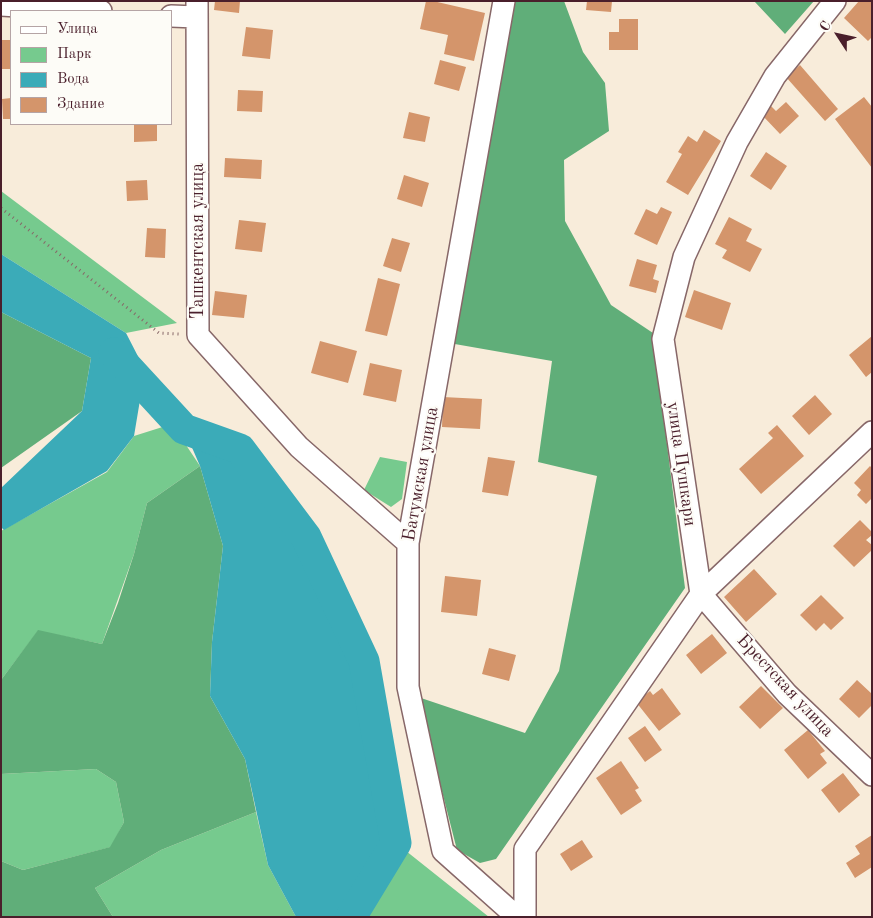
<!DOCTYPE html>
<meta charset="utf-8">
<style>
body{margin:0}
#map{position:relative;width:873px;height:918px;overflow:hidden;background:#f8ecda;font-family:"Old Standard TT",serif}
canvas{display:block}
.frame{position:absolute;inset:0;border:2px solid #4a1f2b;pointer-events:none}
.legend{position:absolute;left:10px;top:10px;width:162px;height:115px;box-sizing:border-box;background:#fdfcf7;border:1px solid #b5a4a5;margin:0;padding:6px 9px;list-style:none;font-size:15px;color:#4a1f2b}
.legend li{display:flex;align-items:center;gap:10px;height:25px}
.legend b{width:25px;border:1px solid #b5a4a5}
.north{position:absolute;left:813px;top:10px;width:50px;height:50px;-webkit-text-stroke:4px #fdfcf7;paint-order:stroke;rotate:305deg;font-size:14px;font-weight:700;line-height:20px;text-align:center;color:#4a1f2b}
.north::after{content:'';display:block;margin:auto;width:18px;height:22px;background:#4a1f2b;clip-path:polygon(50% 0,100% 100%,50% 72%,0 100%)}
</style>
<div id="map">
<canvas width="873" height="918"></canvas>
<div class="frame"></div>
<ul class="legend">
<li><b style="height:6px;background:#fff"></b>Улица</li>
<li><b style="height:14px;background:#76ca8e"></b>Парк</li>
<li><b style="height:14px;background:#3babb8"></b>Вода</li>
<li><b style="height:14px;background:#d4956b"></b>Здание</li>
</ul>
<div class="north">С</div>
</div>
<script>
const context = document.querySelector('canvas').getContext('2d');
context.lineJoin = 'round';
function fill(path, color) {
  context.fillStyle = color;
  context.fill(path, 'evenodd');
}
function strokePath(path, color, width, dash) {
  context.strokeStyle = color;
  context.lineWidth = width;
  context.lineCap = dash ? 'butt' : 'round';
  context.setLineDash(dash || []);
  context.stroke(path);
}
function label(font, color, halo, rows, align = 'center') {
  context.font = font + ' "Old Standard TT",serif';
  context.lineWidth = 4.5;
  context.setLineDash([]);
  context.textBaseline = 'middle';
  context.strokeStyle = halo;
  context.fillStyle = color;
  for (const [text, x, y, turn = 0] of rows) {
    context.save();
    context.translate(x, y);
    context.rotate((+turn || 0) * Math.PI / 180);
    context.textAlign = isNaN(turn) ? turn : align;
    if (halo) context.strokeText(text, 0, 0);
    context.fillText(text, 0, 0);
    context.restore();
  }
}
fill(new Path2D(`
 M1,191L177,323L126,333L1,254Z
 M172,424L200,466L147,503L134,554L102,644L38,631L1,680V531L107,472L134,436Z
 M380,457L407,462L402,499L391,507L364,490Z
 M96,769L116,782L124,822L111,847L23,870L1,861V774Z
 M256,812L268,865L296,917H113L95,888L161,850Z
 M396,843L489,917H351Z`), '#76ca8e');
fill(new Path2D(`
 M511,1H564L583,52L605,83L609,131L564,160L565,221L611,305L653,333L685,588L496,859L480,863L457,850L418,697L525,733L559,671L597,476L538,462L552,361L449,343Z
 M754,1H814L785,34Z
 M1,312L91,358L82,411L1,468Z
 M200,466L223,546L212,642L210,696L245,759L256,812L161,850L95,888L113,917H1V861L23,870L110,847L124,822L116,782L96,769L1,774V680L38,630L102,644L118,603L134,554L147,503Z`), '#60ae79');
fill(new Path2D(`
 M1,254L126,333L145,370L134,436L107,471L4,530L1,527V488L82,411L91,358L1,312Z
 M184,429L240,449L306,537L364,661L396,843L351,917H296L268,865L245,759L210,696L212,642L223,546L200,466Z`), '#3babb8');
strokePath(new Path2D(`
 M114,353L184,429L240,449L306,537L364,661L396,843L351,917`), '#3babb8', 31);
fill(new Path2D(`
 M215,1H240L239,13L214,10Z
 M426,1H433L485,13L474,61L444,54L448,35L420,29Z
 M587,1H612L611,12L586,10Z
 M859,1H872V37L868,41L844,18Z
 M619,19H638V50H609V32H619Z
 M246,27L273,30L270,59L242,56Z
 M1,40H11V69H1Z
 M440,60L466,67L459,91L434,84Z
 M800,65L838,109L825,121L786,77Z
 M238,90L263,91L262,112L237,111Z
 M864,97L872,107V168L835,119Z
 M11,98V119H3L2,99Z
 M786,102L799,116L780,134L762,115L771,106L776,111Z
 M409,112L430,117L425,142L403,138Z
 M134,124H157V141L134,142Z
 M704,130L721,141L688,195L666,182L682,154L678,152L688,136L697,142Z
 M766,152L787,166L771,190L750,176Z
 M225,158L262,160L261,179L224,177Z
 M404,175L429,183L422,207L397,199Z
 M147,180L148,200L127,201L126,181Z
 M661,207L672,212L657,245L634,234L646,209L657,214Z
 M729,217L752,229L746,241L762,249L750,272L722,258L727,250L715,244Z
 M239,220L266,223L262,252L235,249Z
 M147,228L166,229L165,258L145,257Z
 M392,238L410,243L401,272L383,266Z
 M637,259L657,265L653,279L659,281L656,293L629,286Z
 M378,278L400,284L387,336L365,331Z
 M694,290L731,303L722,330L685,317Z
 M215,291L247,295L244,318L212,315Z
 M872,336V372L866,377L849,355Z
 M320,341L357,351L348,383L311,373Z
 M370,363L402,370L396,402L363,395Z
 M815,395L832,414L809,435L792,416Z
 M443,397L482,399L480,429L442,427Z
 M777,425L804,456L761,494L739,469L773,438L768,433Z
 M488,457L515,461L508,496L482,492Z
 M870,466L872,468V498L866,504L857,495L861,490L854,483Z
 M860,520L872,532V535L866,540L872,545V550L854,567L833,546Z
 M754,569L777,594L746,622L724,597Z
 M445,576L481,580L477,616L441,612Z
 M821,595L844,618L831,630L824,623L816,631L800,615Z
 M712,634L727,653L701,674L686,655Z
 M489,648L516,655L509,681L482,674Z
 M857,680L872,694V705L859,718L839,699Z
 M761,686L783,708L760,729L739,707Z
 M662,688L681,714L659,731L636,702L650,691L653,695Z
 M645,726L662,750L645,762L628,738Z
 M808,730L825,751L820,754L827,763L808,779L784,750Z
 M621,761L639,788L635,790L642,801L621,815L596,778Z
 M843,773L860,795L839,813L821,790Z
 M872,835V867L855,878L846,863L860,854L855,846Z
 M582,840L593,857L571,871L560,854Z`), '#d4956b');
const street = new Path2D(`
 M197,1L198,335L299,447L408,543
 M504,1L408,543V687L443,851L517,917
 M1,5L101,11
 M171,16L196,17
 M701,594L663,339L684,257L737,142L775,76L835,1
 M701,594L787,694L872,775
 M525,917V849L701,594L872,432`);
strokePath(street, '#876768', 24);
strokePath(new Path2D(`
 M1,208L159,333L180,334`), '#876768', 3, [1, 4]);
strokePath(street, '#fff', 21);
label('18px', '#4a1f2b', '#fdfcf7', [
 ["Ташкентская улица",198,241,-90],
 ["улица Пушкари",681,464,82],
 ["Батумская улица",421,474,-80],
 ["Брестская улица",785,686,47]
]);
</script>
